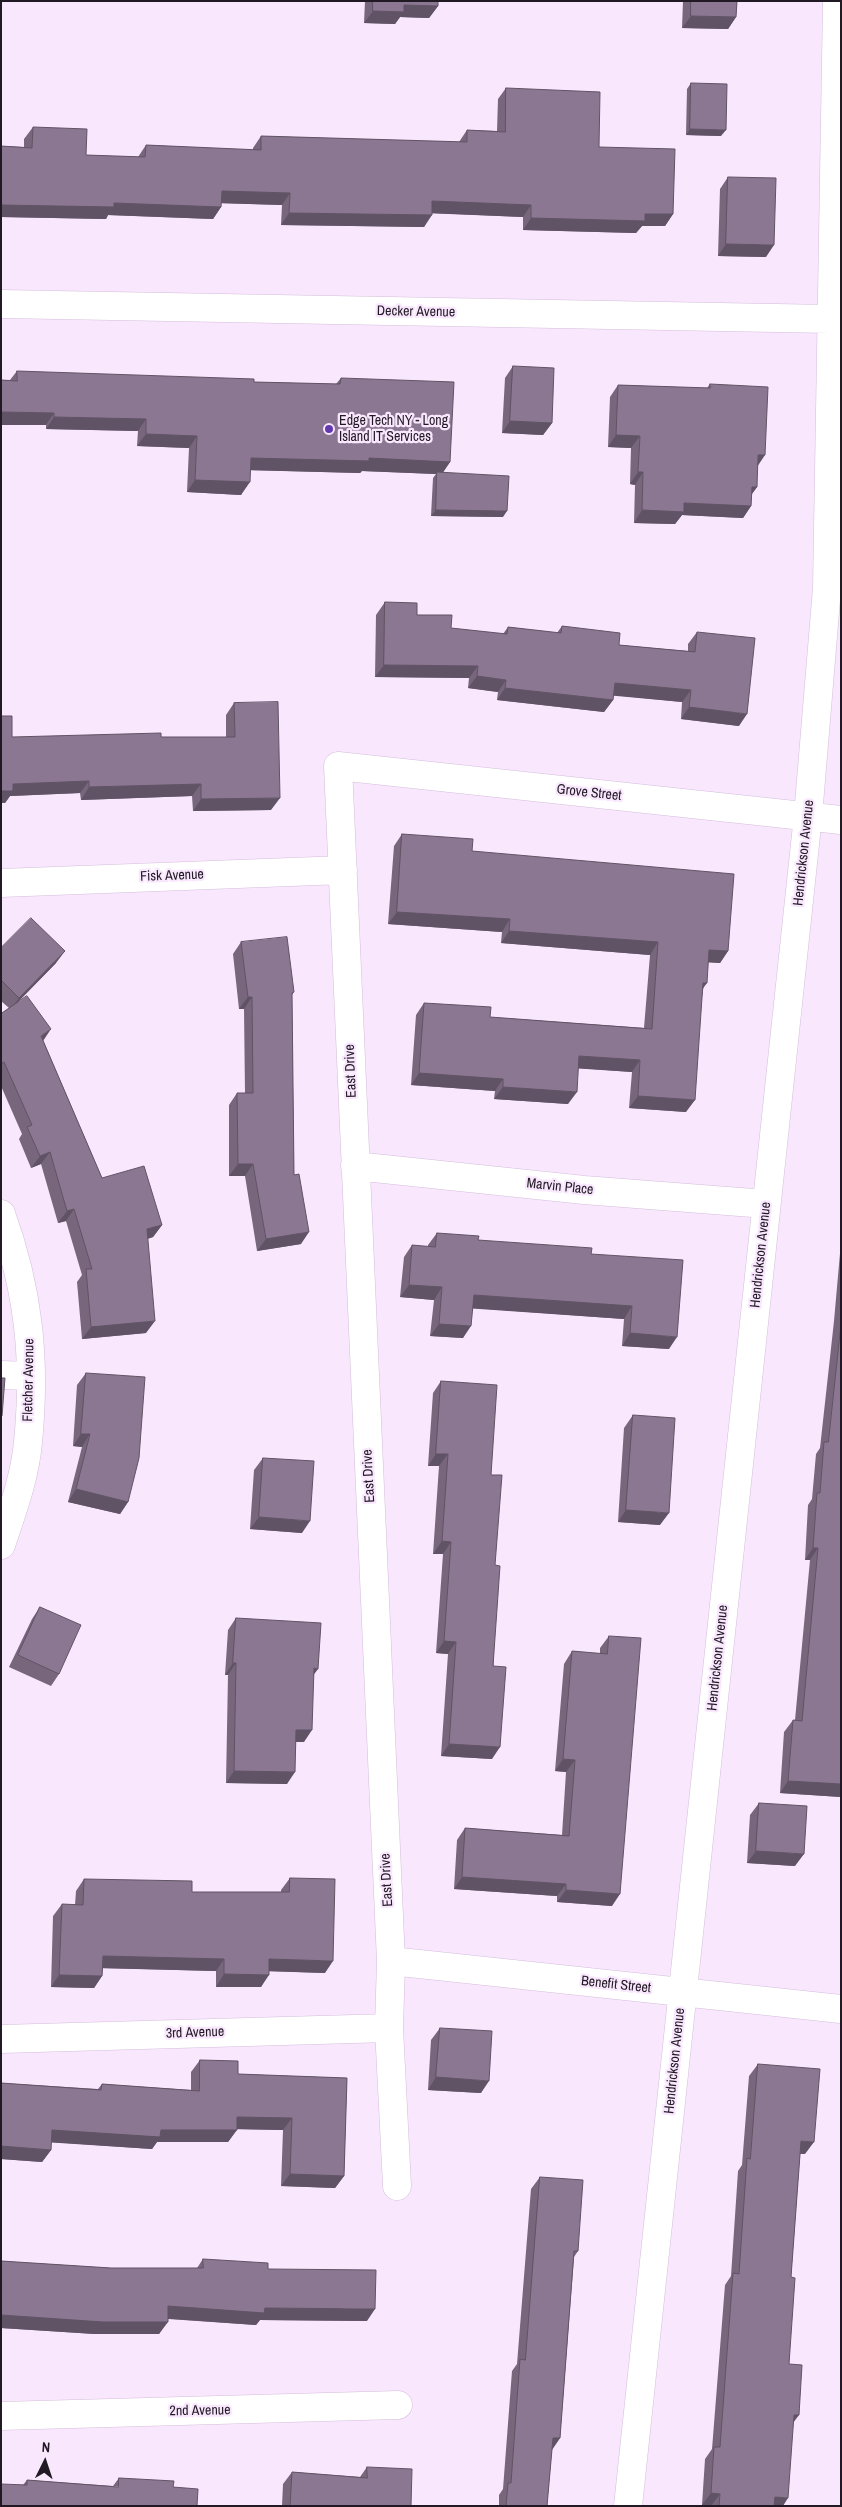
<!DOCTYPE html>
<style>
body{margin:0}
#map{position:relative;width:842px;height:2507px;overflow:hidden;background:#f9e7fe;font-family:"Archivo Narrow",sans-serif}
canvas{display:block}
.frame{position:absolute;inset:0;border:2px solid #211923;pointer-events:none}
.north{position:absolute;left:20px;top:2437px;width:50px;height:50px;-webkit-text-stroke:4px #f9e7fe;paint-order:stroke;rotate:4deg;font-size:14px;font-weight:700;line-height:20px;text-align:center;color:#211923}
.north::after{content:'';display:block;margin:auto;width:18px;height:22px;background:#211923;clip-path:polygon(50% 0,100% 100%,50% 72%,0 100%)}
</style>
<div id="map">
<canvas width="842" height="2507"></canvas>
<div class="frame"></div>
<div class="north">N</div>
</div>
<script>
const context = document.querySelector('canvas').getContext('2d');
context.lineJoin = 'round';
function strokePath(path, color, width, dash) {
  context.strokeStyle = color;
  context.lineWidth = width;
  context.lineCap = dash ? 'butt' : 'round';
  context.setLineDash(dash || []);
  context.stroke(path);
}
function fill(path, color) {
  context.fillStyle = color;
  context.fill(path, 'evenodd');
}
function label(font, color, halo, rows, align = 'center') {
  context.font = font + ' "Archivo Narrow",sans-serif';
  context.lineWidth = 4.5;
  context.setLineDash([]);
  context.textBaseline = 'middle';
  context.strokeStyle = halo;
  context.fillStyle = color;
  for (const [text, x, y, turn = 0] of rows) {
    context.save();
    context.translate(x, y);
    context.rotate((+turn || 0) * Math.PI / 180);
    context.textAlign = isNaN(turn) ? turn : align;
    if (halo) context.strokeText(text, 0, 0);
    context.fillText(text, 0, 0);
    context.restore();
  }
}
const minor = new Path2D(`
 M1,304L831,319
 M1,883L343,870
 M355,1166L584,1190L766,1204
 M1,1214C29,1291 36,1361 28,1442C25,1477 12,1512 1,1545
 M1,1375L30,1376
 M391,1961L841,2009
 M1,2039L389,2028
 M397,2186L389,2028L391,1961L338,766L841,820
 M1,2416L398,2405
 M628,2506L808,816L827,588L837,1`);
strokePath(minor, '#d3bed9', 29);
strokePath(minor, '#fff', 28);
fill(new Path2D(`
 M365,1H438V6L429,18L400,17L395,24L364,23Z
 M683,1H737L736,17L728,29L682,28Z
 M691,83L721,136L686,135L687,89Z
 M506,88L599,147L673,214L665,226H642L636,233L523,230V217L432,213L424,227L281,225L282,205L221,203V207L213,219L108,215L106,219L1,217V146L24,147V139L33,127L86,155L138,157L146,145L253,150V148L261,136L459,142L467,130L497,131L498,99Z
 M728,177L766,257L718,256L720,189Z
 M513,366L552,423L543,435L502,433L505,378Z
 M17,371L254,382L336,384L341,378L450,462L443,472L503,517L431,516L433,478L436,474L362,471L360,473L250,470L241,495L187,492L189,448L137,446L138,431L46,429V425H1V380H10Z
 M710,384L757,466V487L752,494L751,506L743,518L682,515L675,524L634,523L635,485L630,484L631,448L608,447L610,397L618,385L707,388Z
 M385,602L451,628L503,634L508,627L557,633L562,626L619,645L688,651V644L697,632L739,726L681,719L682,702L613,695V700L604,712L497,700L498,692L468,688L469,678L375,677L376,615Z
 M234,703L271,810L193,811L192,796L81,800L80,793L10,796L5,803L12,737H226V715Z
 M402,834L472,851L728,951L720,963L708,962L703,990L686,1112L629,1108L632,1072L578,1068L568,1104L494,1099L495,1091L411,1085L416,1015L424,1003L490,1017L644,1028L650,955L501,943L502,932L388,924L394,846Z
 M241,942L294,992L292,995L294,1175L301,1244L257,1251L245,1176H229V1105L237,1093H245L244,1009H239L233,954Z
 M1,948L56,963L18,1002L43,1040L102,1178L162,1225L153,1237L147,1239L146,1333L82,1339L77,1282L82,1275L66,1221L58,1223L41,1164L31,1168L19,1139L22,1134L1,1086V1014L9,1008L1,1001Z
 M437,1233L478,1240L591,1254L669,1349L622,1346L624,1319L473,1308L463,1338L430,1336L434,1300L400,1297L404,1257L412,1245L428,1247V1245Z
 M841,1242V1797L780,1793L784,1732L793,1720H795L810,1560H805L808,1505L812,1499L816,1454L820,1448L834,1321Z
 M86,1373L128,1502L120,1514L68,1502L82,1447L73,1446L77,1385Z
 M441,1381L491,1475L495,1565L492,1759L441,1756L448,1654L436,1653L443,1554H433L439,1466H428L433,1393Z
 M633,1415L660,1525L618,1522L624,1428Z
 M263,1458L302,1533L250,1529L254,1470Z
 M40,1607L59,1674L51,1686L9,1667L32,1619Z
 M236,1618L314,1675L304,1742H296L287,1784L226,1783L228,1675H225L228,1630Z
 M609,1636L612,1906L557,1902V1896L454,1889L457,1840L465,1828L562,1835L566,1772L555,1771L564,1664L572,1651L600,1654V1648Z
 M759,1803L795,1866L747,1863L750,1815Z
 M290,1878L325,1973L269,1971L261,1987H216V1971L103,1968L102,1976L94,1988L51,1987L53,1916L62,1904L75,1905L76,1891L84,1879L192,1892H281V1890Z
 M440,2028L481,2093L428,2090L431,2040Z
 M200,2060L238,2074L347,2078L344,2176L335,2188L281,2186L283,2130L237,2129L228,2142H157L152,2149L51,2142V2150L42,2162L1,2159V2083L98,2089L102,2084L191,2090V2072Z
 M758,2064L805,2154H800L791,2277L789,2364L793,2423L783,2506L702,2505L705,2459L712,2449L725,2285L731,2276L738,2171L742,2165L749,2076Z
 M540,2177L578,2251L574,2257L560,2438L552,2449L547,2506H499V2495L503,2489L512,2371L517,2364L531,2189Z
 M203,2259L268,2269L367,2321L260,2320L256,2325L168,2319L159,2334H95L1,2328V2261L111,2268H197Z
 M367,2467L411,2506H282L283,2484L292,2472L360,2477Z
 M119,2478L173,2487L23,2485L27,2480L113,2486Z`), '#78667d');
fill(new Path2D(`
 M404,5L438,6L429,18L400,17L395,24L364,23L373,11Z
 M691,16L736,17L728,29L682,28Z
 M690,129L726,130L721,136L686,135Z
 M222,191L290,193L282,205L214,203Z
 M432,201L531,205L523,217L424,213Z
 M114,203L221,207L213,219L108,215L106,219L1,217V205Z
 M289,213L432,215L424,227L281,225Z
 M645,214H673L665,226H642L636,233L523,230L531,218Z
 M726,244L774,245L766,257L718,256Z
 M1,412L54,413L46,425H1Z
 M54,417L146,419L138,431L46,429Z
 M510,421L552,423L543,435L502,433Z
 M146,434L197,436L189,448L137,446Z
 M616,435L640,436L631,448L608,447Z
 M758,455H765L757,467Z
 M251,458H369L450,462L442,474L437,472L436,474L362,471L360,473L242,470Z
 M638,472H643L635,485L630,484Z
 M195,480L250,482L241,495L187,492Z
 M752,487H757L748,499Z
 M684,503L751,506L743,518L682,515L675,524L634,523L642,510Z
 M436,510L507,511L503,517L431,516Z
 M384,665L478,666L469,678L375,677Z
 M477,676L506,680L498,692L468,688Z
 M615,683L691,690L682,702L606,695Z
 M505,688L613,700L604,712L497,700Z
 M689,707L747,714L739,726L681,719Z
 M89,781L80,793L10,796L5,803H1V791L13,784Z
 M201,784L192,796L81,800L89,787Z
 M280,798L271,810L193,811L201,799Z
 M397,912L510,919L502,932L388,924Z
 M509,931L658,942L650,955L501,943Z
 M709,950L728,951L720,963L701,962Z
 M65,951L56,963L10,1010L19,998Z
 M703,983H707L698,995Z
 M248,997H252L244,1009H239Z
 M51,1029L43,1041L41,1036Z
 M579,1056L640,1060L632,1072L571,1068Z
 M419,1073L503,1079L495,1091L411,1085Z
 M503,1087L577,1092L568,1104L494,1099Z
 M638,1096L695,1100L686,1112L629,1108Z
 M50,1152L41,1164L31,1168L40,1156Z
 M238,1164H253L245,1176H229Z
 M74,1209L66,1221L58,1223L67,1211Z
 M162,1225L153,1237L138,1242L147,1229Z
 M309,1232L301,1244L257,1251L266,1239Z
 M409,1285L442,1287L434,1300L400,1297Z
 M474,1295L632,1306L624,1319L465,1308Z
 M155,1321L146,1333L82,1339L91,1327Z
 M439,1324L471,1326L463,1338L430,1336Z
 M630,1333L677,1337L669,1349L622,1346Z
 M81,1434H90L82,1447L73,1446Z
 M436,1454H448L439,1466H428Z
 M76,1489L128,1502L120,1514L68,1502Z
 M626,1510L669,1513L660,1525L618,1522Z
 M259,1517L310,1521L302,1533L250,1529Z
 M442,1541L451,1542L443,1554H433Z
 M813,1548H818L810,1560H805Z
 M444,1641L456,1642L448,1654L436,1653Z
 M233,1663H236L228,1675H225Z
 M314,1668L318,1669L309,1681Z
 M296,1730H312L304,1742H288Z
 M449,1744L500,1747L492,1759L441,1756Z
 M563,1759L575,1760L566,1772L555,1771Z
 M234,1771L295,1772L287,1784L226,1783Z
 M788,1781L841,1784V1797L780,1793Z
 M756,1851L804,1854L795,1866L747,1863Z
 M462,1877L566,1884L557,1896L454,1889Z
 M566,1890L620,1894L612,1906L557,1902Z
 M103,1956L224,1959L216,1971L95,1968Z
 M269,1959L333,1961L325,1973L261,1971Z
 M224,1974L269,1975L261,1987H216Z
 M59,1975L102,1976L94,1988L51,1987Z
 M436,2077L489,2081L481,2093L428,2090Z
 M237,2117L292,2118L283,2130L229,2129Z
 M52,2130H237L228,2142H157L152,2149L44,2142Z
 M801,2141L814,2142L805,2154L793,2153Z
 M1,2146L51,2150L42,2162L1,2159Z
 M290,2174L344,2176L335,2188L281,2186Z
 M168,2306L265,2308L375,2309L367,2321L260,2320L256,2325L159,2318Z
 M1,2315L168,2322L159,2334H95L1,2328Z
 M794,2415H799L790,2427Z
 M553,2438H560L552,2450Z
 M711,2493L720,2494L711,2506L702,2505Z
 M775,2497L788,2498L783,2506H769Z`), '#615366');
const building = new Path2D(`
 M373,1H438V6L404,5V12L373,11Z
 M691,1H737L736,17L691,16Z
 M691,83L727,84L726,130L690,129Z
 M506,88L600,92L599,147L675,149L673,214H645V221L531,218V205L432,201V215L289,213L290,193L222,191L221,207L114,203V207L1,205V146L32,148L33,127L87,129L86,155L145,157L146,145L261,150V136L467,142V130L505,132Z
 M728,177L776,178L774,245L726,244Z
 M513,366L554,368L552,423L510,421Z
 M17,371L254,379V382L340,384L341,378L454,382L450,462L369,458V461L251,458L250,482L195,480L197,436L146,434V419L54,417V413L1,412V380L17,381Z
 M710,384L768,387L765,455H758L757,487H752L751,506L684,503V512L642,510L643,472H638L640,436L616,435L618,385L710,388Z
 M437,472L509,476L507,511L436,510Z
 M385,602L417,603V615H452L451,628L507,634L508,627L561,633L562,626L620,633L619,645L695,652L697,632L755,638L747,714L689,707L691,690L615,683L613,700L505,688L506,680L477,676L478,666L384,665Z
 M278,702L280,798L201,799V784L89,787V781L13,784V791H1V716H12V737L161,733V737H235L234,703Z
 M402,834L473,839L472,851L734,874L728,951L709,950L707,983H703L695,1100L638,1096L640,1060L579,1056L577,1092L503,1087V1079L419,1073L424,1003L491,1007L490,1017L652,1029L658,942L509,931L510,919L397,912Z
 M31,918L65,951L19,998L1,980V948Z
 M287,937L294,992L292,993L294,1175L299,1174L309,1232L266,1239L253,1164H238L237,1093H253L252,997H248L241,942Z
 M27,996L51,1029L41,1036L102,1178L144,1166L162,1225L147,1229L155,1321L91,1327L86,1269H92L74,1209L67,1211L50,1152L40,1156L27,1127L32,1125L4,1062L1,1064V1014Z
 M437,1233L479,1236L478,1240L592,1248L591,1254L683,1260L677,1337L630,1333L632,1306L474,1295L471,1326L439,1324L442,1287L409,1285L412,1245L435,1247Z
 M841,1324V1784L788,1781L793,1720L802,1721L818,1548H813L817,1493H820L824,1442H828Z
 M86,1373L145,1377L139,1458L128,1502L76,1489L90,1434H81Z
 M1,1378H5L2,1416H1Z
 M441,1381L497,1385L491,1475H502L495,1565L500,1566L493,1666L506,1667L500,1747L449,1744L456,1642L444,1641L451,1542L442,1541L448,1454H436Z
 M633,1415L675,1418L669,1513L626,1510Z
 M263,1458L314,1461L310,1521L259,1517Z
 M40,1607L81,1625L59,1674L18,1655Z
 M236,1618L321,1623L318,1669L314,1668L312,1730H296L295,1772L234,1771L236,1663H233Z
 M609,1636L641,1638L620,1894L566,1890V1884L462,1877L465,1828L569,1836L575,1760L563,1759L572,1651L607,1654Z
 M759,1803L807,1806L804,1854L756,1851Z
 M290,1878L335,1879L333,1961L269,1959V1975L224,1974V1959L103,1956L102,1976L59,1975L62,1904L83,1905L84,1879L192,1881V1892H289Z
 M440,2028L492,2031L489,2081L436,2077Z
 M200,2060L238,2061V2074L347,2078L344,2176L290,2174L292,2118L237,2117V2130H161L160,2137L52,2130L51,2150L1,2146V2083L101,2090L102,2084L199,2091Z
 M758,2064L820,2069L814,2142L801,2141L791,2277L795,2278L789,2364L802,2365L799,2415H794L788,2498L775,2497L774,2506H719L720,2494L711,2493L714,2447H720L733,2273L739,2274L747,2158L750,2159Z
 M540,2177L583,2180L578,2251H574L560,2438H553L547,2506H506L508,2483H511L520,2359L525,2360Z
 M203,2259L268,2263V2269L376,2270L375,2309L265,2308L264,2313L168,2306V2322H103L1,2315V2261L111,2268H203Z
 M367,2467L412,2469L411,2506H290L292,2472L367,2478Z
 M119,2478L174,2481L173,2487L198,2489L197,2506H1V2484L27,2485V2480L118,2487Z`);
fill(building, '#8b7791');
strokePath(building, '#615366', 1);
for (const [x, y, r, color] of [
 [329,429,5,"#6339b1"]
]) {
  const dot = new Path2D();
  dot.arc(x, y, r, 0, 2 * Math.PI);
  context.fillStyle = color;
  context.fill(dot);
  strokePath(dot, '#f9e7fe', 2);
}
label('14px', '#211923', '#f9e7fe', [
 ["Decker Avenue",416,312,1],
 ["Grove Street",589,793,6],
 ["Hendrickson Avenue",804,853,-84],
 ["Fisk Avenue",172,876,-2],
 ["East Drive",351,1071,-92],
 ["Marvin Place",560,1187,6],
 ["Hendrickson Avenue",761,1255,-84],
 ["Fletcher Avenue",29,1380,-89],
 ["East Drive",369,1476,-93],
 ["Hendrickson Avenue",718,1658,-84],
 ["East Drive",387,1880,-93],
 ["Benefit Street",616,1985,6],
 ["3rd Avenue",195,2033,-2],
 ["Hendrickson Avenue",675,2061,-84],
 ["2nd Avenue",200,2411,-1]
]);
label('14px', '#211923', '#f9e7fe', [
 ["Edge Tech NY - Long",339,421],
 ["Island IT Services",339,437]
], 'left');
</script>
